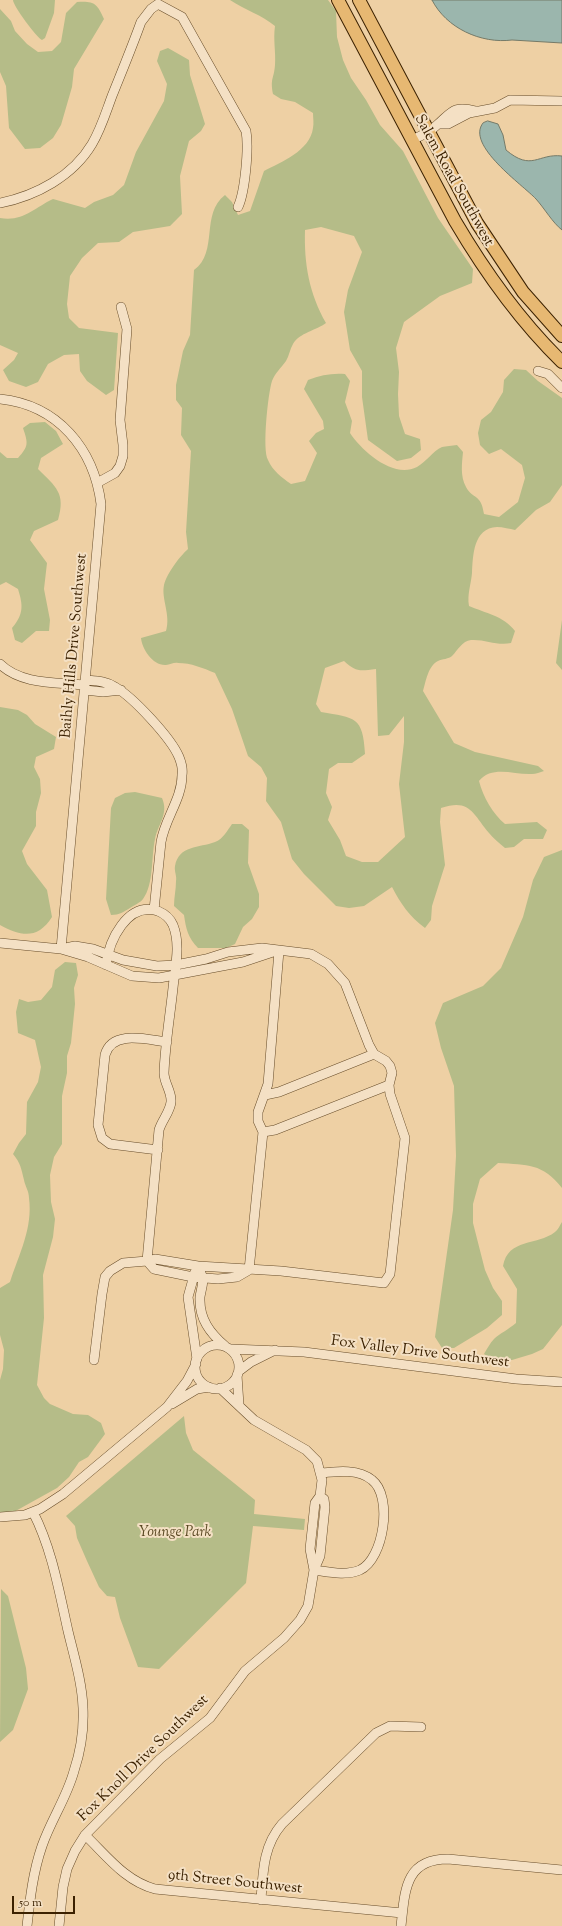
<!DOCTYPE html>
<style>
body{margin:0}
#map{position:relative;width:562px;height:1926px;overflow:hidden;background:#eed0a4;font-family:"Sorts Mill Goudy",serif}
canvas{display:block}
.scale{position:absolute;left:12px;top:1896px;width:63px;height:18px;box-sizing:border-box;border:2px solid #3b2101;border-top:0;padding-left:5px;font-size:12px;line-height:14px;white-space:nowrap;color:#3b2101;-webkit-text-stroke:3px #f4e0c4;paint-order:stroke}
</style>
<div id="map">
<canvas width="562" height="1926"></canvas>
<div class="scale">50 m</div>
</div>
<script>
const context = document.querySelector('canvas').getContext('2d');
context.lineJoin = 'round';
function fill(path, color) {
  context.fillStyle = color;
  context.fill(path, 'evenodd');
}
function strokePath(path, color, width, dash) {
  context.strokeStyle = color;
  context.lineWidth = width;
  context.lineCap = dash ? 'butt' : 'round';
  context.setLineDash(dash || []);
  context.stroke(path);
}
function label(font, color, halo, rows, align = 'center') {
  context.font = font + ' "Sorts Mill Goudy",serif';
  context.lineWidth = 4;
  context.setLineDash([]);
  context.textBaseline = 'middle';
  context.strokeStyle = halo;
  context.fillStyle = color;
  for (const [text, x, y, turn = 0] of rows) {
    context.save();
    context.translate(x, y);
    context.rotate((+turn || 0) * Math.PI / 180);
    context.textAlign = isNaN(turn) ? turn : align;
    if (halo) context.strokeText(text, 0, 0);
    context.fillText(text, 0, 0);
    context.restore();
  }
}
fill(new Path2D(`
 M13,0H55L54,13L45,38L42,40C37,38 13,6 13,0Z
 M230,0H328L336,11L337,37L343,60L351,78L366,100L380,125L403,151L438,218L473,269L472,283L440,296L404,322L396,348L399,372L398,394L399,416L405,434L420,439L421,450L411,458L397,461L368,440L362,397V371L350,350L344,312L348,290L362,252L354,236L321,227L305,230C304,264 309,293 326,323C317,330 299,333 293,344C290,349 289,356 286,361C281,368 275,373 272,381C268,393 262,450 268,460C273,471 281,477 291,484L305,481L317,453L309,441L316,433L324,429L323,421L304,389L308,380C321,375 332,373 345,374L350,381L345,402L352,421L350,433C362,451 393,479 417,467C426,462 433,451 442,447C446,446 452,446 457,445L463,452C462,463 460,476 466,487C473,500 481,493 484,514L499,517L518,502L525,478L522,465L501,449L489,454L480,445L478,433L481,420L491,412L503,392L504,380L514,369L526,370L538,381L562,398V485L550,502L536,510L515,530C510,529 503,527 497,527C473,528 473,556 472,573C471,585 467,594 469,606C485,613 504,616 515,631L511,643C497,646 485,639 471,640C462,641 458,650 452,656C449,659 442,659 438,661C428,666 426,681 423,691L454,743L475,752L538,766L544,771C540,772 536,774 532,774C514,775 492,765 479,781C483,797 493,814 505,824L537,822L547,830L543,839H524L514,847L505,848C499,843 493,838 489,833C473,814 470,798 441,808L440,822L445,865L432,906L431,920L425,928C409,916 401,904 392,887L364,906L349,908L336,906L304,874L292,859L281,822L266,801L267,778L261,767L248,756L232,709L215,673C203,668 191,663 178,663C174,662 170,665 166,665C153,666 142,649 141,638L166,631C171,615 161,599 164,585C167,573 180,556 188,549L186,532L191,451L181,435L182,408L176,400V385L183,351L190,335L194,270C219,252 200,214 225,195L232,202L238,215L250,211L264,171C281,162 310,151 313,128C314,123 313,118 313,113L295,102L281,99L273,94C270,78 274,79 275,65C276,52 273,40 275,26C262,15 245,10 230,0ZM344,661C356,672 359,671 376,669L378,736L389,735L404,716V742L399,784L405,837L378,862H362L346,856L340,840L328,820L332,807L326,793L329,769L338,763H352L365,754C363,716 355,718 321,712L316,704L325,668Z
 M77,2C94,1 97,3 104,19L74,69L72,87L61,125L53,138L40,148L25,149L9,128L6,86L0,72V9L11,21L15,31L27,44L38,52L52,51L61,42L66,13Z
 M168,48L189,60L190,75L205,124L201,131L189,141L180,176L182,214L170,226L133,232L119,242L98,243L82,258L70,276L67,304L69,318L79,328L118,333L114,390L106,395L87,381L80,371L79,354L64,355L48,364L38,382L26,387L9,381L3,370L14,360L18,353L0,345V218C23,222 34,208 53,199L85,208L94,202L113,195L124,185L136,152L164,101L167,84L157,61L160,51Z
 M45,422L56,431L63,444L41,458L38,469C56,487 66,493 58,520L34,531L30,540L47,563L44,589L50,620L49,631H36L22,643L15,640L12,628C24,614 23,605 18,589L6,582L0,585V452L7,458H18C29,446 28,443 23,428L30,423Z
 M562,620V670L556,663Z
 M0,707L18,710L27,715L35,724L56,737L54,749L36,757L34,767L40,779L41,793L36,812V826L22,851L27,864L47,890L52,917C38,939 22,937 0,925Z
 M135,792L162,798C169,814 158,824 155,839C151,858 154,884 143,899C140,903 134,905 130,908C123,912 120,915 111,915L106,899L111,808L115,798L125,793Z
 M232,824H242L249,830L248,863L259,894V907L252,919L243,927L235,944L226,948H198C188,938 186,929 184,915L174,906C174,897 176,890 176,881C177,876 174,871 175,866C179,845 199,848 215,842C223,839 227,831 232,824Z
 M562,850V1188C542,1163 528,1165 498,1163L480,1179L473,1204V1223L485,1270L493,1288L502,1301V1315L487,1328L454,1348H442L435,1337L453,1210L456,1156L454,1086L441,1048L435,1023L443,1003L483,986L501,968L523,917L533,880L544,857Z
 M65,962L76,963L78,975L74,988L75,1004L71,1043L67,1056V1073L62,1096V1144L54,1157L50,1175L51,1202L55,1219L53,1237L43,1275L44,1318L37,1385L44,1398L50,1404L73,1414L88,1415L101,1423L105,1434L88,1457L79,1462L69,1477L57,1488L12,1513L0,1514V1380L3,1369L4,1350L0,1335V1288L10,1282C19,1254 33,1228 29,1198C29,1191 25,1186 24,1180C21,1168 21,1164 13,1154L19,1143L26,1134L27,1102L38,1082L41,1067L35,1040L18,1033L16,1012L19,999L28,1002L41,1000L52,987L55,970Z
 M562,1222V1325L543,1349L532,1354L512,1360L492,1359L484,1354C487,1349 490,1343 494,1339C499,1334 509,1329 516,1323L517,1289L503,1266C508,1238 537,1246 555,1232C558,1230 560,1225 562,1222Z
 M184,1416L186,1433L193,1450L255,1500L254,1514L305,1519L304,1530L253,1526L246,1583L159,1669L138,1667L120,1618L115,1597L107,1596L99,1587L87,1561L77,1538L75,1526L66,1516Z
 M1,1589L8,1596L26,1668L28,1689L13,1730L0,1742Z`), '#b5bc88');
const water = new Path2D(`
 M432,0H562V43L512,40C481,44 446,28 432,0Z
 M488,121L498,124L503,135L506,150C532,172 538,153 562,156V230C552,222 545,209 536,199C523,185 465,145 483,123Z`);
fill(water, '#9bb6ad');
strokePath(water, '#757a68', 1);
const minor = new Path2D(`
 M438,124H448L469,113L495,108L510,100L562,101
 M412,140C421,136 430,132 437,125C452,112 453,105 476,111
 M0,203C36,196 73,176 92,144C101,129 106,112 112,96C122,71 132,47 141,22L151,9L158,4L182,17L246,131C249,148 245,192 238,207
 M538,371L548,374L562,388
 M0,399C58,405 94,449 101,504L61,949
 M97,483L115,473L120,466L123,456V445L120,420L127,329L121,307
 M0,664C21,685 57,682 85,685
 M85,680C96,681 106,681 115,687C133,697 171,738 179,757C181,762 183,769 182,775C182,799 165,818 161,842L154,910
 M85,690L103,692L121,690
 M0,943L61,949L88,957L132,976L159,978L243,962L276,951
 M61,949L75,946L93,949L123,960L157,966L176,965L206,959L228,952L262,948L311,954L328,964L345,983L369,1045L374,1054L386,1061L390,1066L392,1073L389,1085L390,1094L405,1138L390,1274L384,1283L281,1271L198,1266L155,1259L147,1261L123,1263L110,1271L105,1277L102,1294L94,1360
 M106,965C109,941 127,901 158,911C165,914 170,918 173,925C181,945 175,967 173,988C170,1016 165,1045 164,1073C164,1083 172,1092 171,1102C170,1112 162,1120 159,1130L147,1261
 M265,1095L279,1092L374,1054
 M263,1132L275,1130L389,1085
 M158,1150L110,1144L102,1138L98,1125L105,1055C112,1029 148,1040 167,1042
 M147,1261L154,1269L193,1277L218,1279L237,1277L249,1270
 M249,1270L263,1132L258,1121V1112L268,1084L279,951
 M195,1272L188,1297L197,1359
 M201,1273C205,1281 201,1289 200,1297C199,1319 210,1333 225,1346
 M195 1367a22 22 0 1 1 44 0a22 22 0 1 1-44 0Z
 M231,1349L304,1352L516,1379L562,1382
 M239,1371L251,1362L275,1350
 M237,1375L239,1405
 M220,1388L254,1420L306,1450L317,1461L322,1480L320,1496L315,1503L310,1549L314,1570
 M172,1404L197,1389L209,1387
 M0,1517L25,1515L40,1509L63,1494L167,1407L187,1381L196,1364
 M314,1570C329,1572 346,1576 360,1570C384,1559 393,1496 372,1480C359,1469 338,1471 322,1473
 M85,1835C107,1856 125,1881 155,1889L402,1913
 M261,1900C263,1872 263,1846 282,1824L376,1733L390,1726L421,1727
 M27,1926C30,1899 33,1872 42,1846C51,1820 67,1797 74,1771C81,1750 84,1730 83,1708C82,1682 74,1656 68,1631C59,1591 52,1549 33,1512
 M59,1926L63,1887L67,1869L75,1851L85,1835L160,1759L210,1718L245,1671L284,1638L300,1620L308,1606L314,1570L320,1556L325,1507L324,1499L320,1496
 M401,1926C405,1892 404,1859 448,1859L562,1870`);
const major = new Path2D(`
 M338,0L455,221C485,272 519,320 562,362
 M359,0L477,223L523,292L562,336`);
strokePath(minor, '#684d2a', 10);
strokePath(major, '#3b2101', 14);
strokePath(minor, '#f4e0c4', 9);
strokePath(major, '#e7b872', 12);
label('15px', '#3b2101', '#f4e0c4', [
 ["Salem Road Southwest",453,181,61],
 ["Baihly Hills Drive Southwest",75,646,-85],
 ["Fox Valley Drive Southwest",420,1353,7],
 ["Fox Knoll Drive Southwest",144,1759,-44],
 ["9th Street Southwest",235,1883,6]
]);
label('italic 15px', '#5a4823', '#f4e0c4', [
 ["Younge Park",175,1533]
]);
</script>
